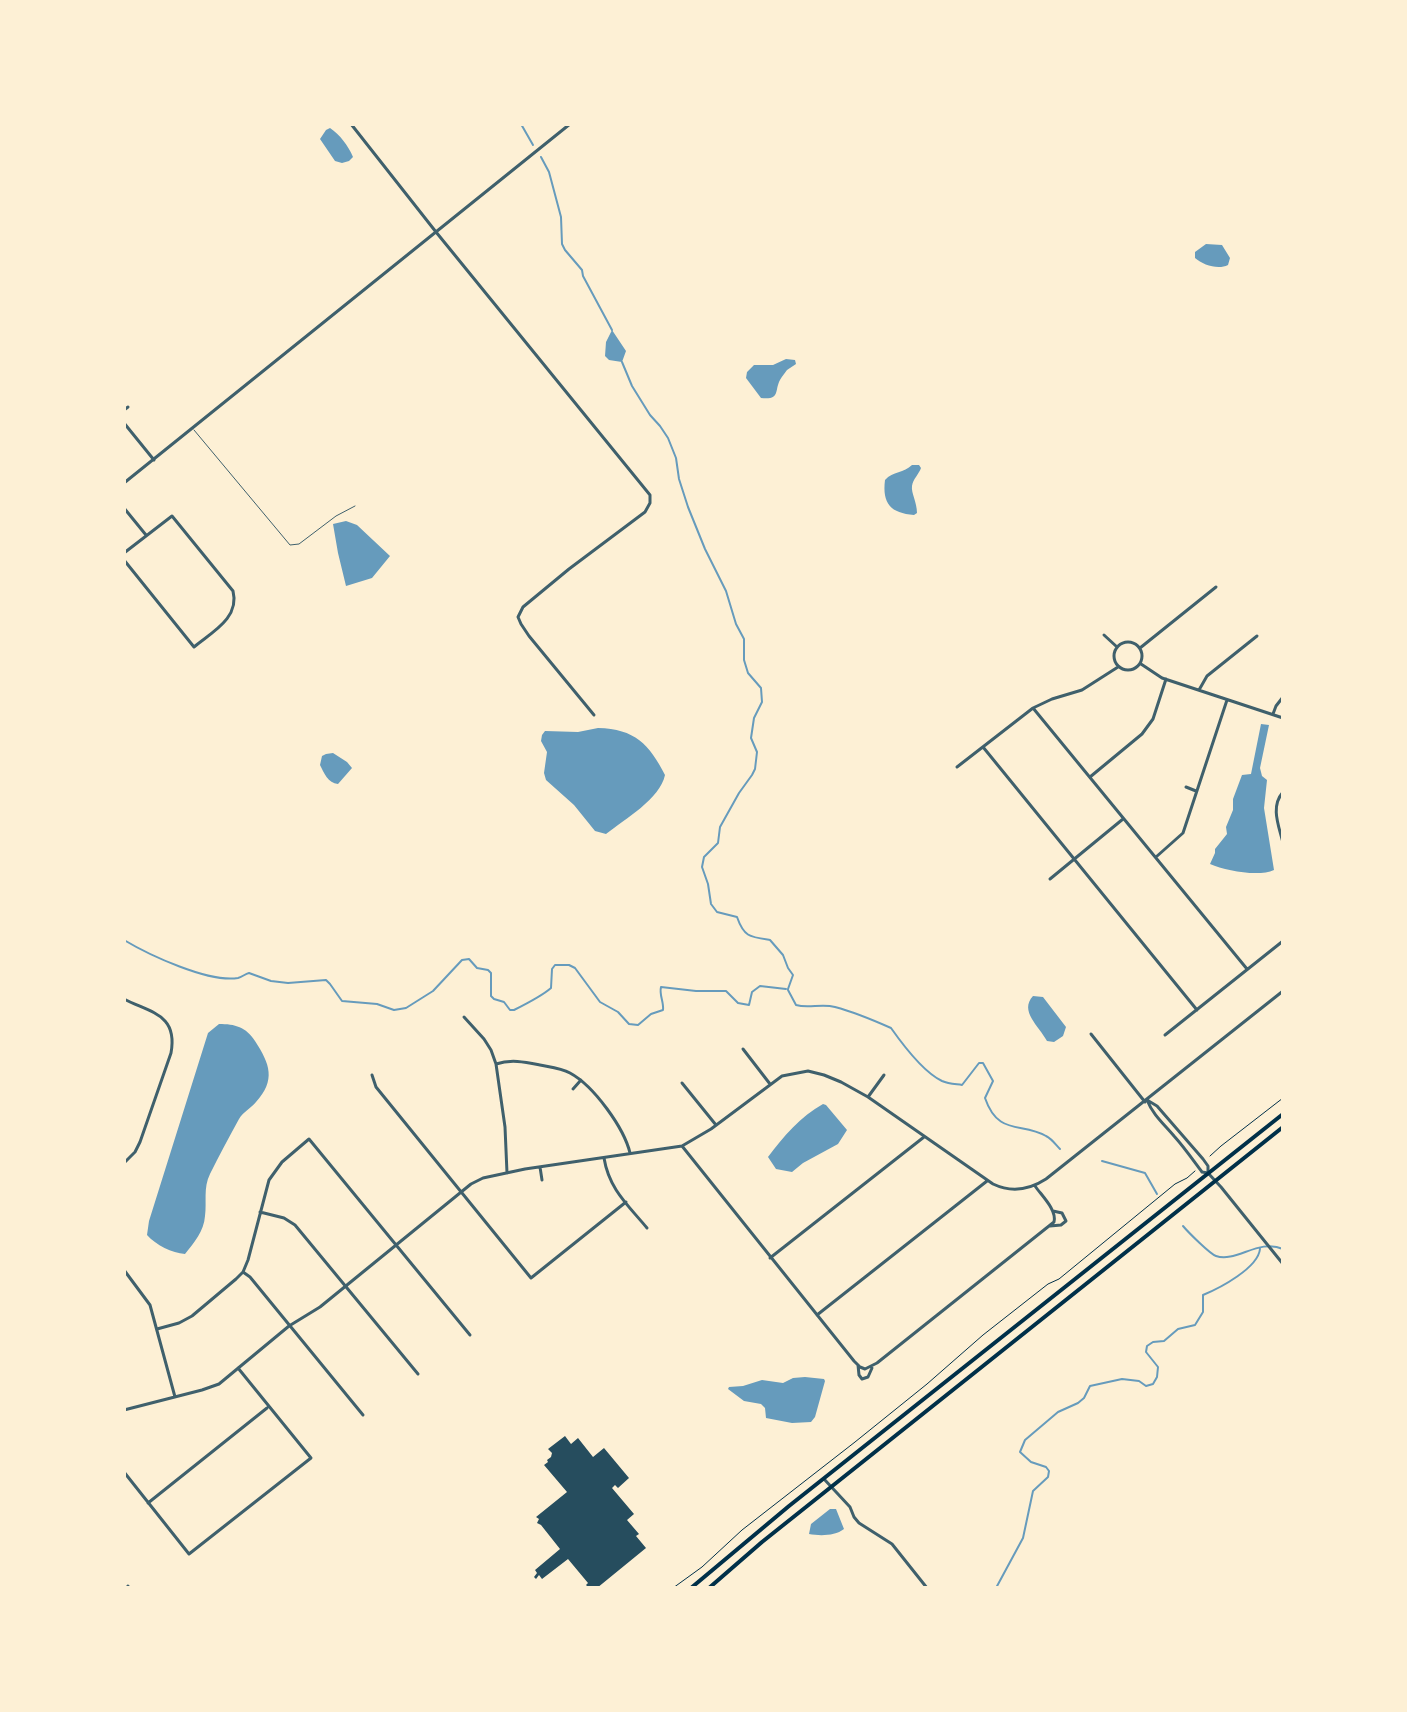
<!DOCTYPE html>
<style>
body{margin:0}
#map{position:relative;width:1407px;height:1712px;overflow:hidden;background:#fdf0d5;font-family:Figtree,sans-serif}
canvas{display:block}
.frame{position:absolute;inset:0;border:126px solid #fdf0d5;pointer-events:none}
</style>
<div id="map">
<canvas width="1407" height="1712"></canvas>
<div class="frame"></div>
</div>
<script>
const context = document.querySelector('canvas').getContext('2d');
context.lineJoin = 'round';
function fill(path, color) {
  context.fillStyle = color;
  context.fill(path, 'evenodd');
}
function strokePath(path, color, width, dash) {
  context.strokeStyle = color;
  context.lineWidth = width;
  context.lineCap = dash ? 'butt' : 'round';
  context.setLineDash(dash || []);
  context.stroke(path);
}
fill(new Path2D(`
 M330,128C340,135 348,145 353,157L349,161L342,163L335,161L320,139L326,130Z
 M1206,244L1222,245L1230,258L1228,265C1218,270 1203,265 1195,258V252Z
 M612,330L626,351L622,362L609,360L605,356L606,342Z
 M786,359L795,360L796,364L787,370C785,373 782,376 780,380C774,391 781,400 761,398L746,378L747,372L754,365H773Z
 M912,465H919L921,468C919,474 913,479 912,486C911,493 917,502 917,513L914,515C891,513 882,504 885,480C893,471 904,473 912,465Z
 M346,521L357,525L390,556L372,578L346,586L338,553L333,524Z
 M1261,724L1269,725L1260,768L1262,776L1267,780L1264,808L1274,870C1259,877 1226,871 1210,864L1215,853V849L1227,834L1226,827L1233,810V799L1242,775L1251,774Z
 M598,728C635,729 649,744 665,775C660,799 625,819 606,834L595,831L574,805L546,780L544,773L547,752L541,741L542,735L545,731L578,732Z
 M333,753L347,762L352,768L338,784C328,783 324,773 320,765L322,756L326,754Z
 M1033,996L1043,997L1066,1027L1063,1036L1054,1042L1047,1041C1039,1026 1019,1011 1033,996Z
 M219,1024C235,1024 246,1027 255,1041C270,1064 276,1080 256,1102C251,1108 243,1112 239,1119C229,1137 219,1156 210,1174C203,1188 207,1202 205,1216C204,1231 194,1243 185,1254C172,1253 156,1245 147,1235L149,1221L208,1033Z
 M823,1104L826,1105L847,1130L838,1144L803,1163L792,1172L776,1169L768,1157C783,1137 801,1116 823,1104Z
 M805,1377L824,1379L825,1381L815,1417L811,1422L792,1423L766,1418L765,1408L761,1404L744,1401L728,1389L729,1387L743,1386L762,1380L783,1383L793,1378Z
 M830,1509H836L844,1529C835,1536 820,1536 809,1534L811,1524Z`), '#669bbc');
strokePath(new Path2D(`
 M521,124L533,145
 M541,157L549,172L561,217L562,244L565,250L582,270L583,276L612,330
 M622,362L632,386L650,415L660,426L668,438L676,458L679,479L688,507L705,549L726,591L736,624L744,639V660L748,673L761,688L762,702L754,718L751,738L757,752L755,769L752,775L739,793L720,827L718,843L704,857L702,867L708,884L711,904L717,912L737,917C744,937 750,937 770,940L783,955L788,968L793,975L788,989
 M124,940C149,955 209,983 238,978C242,977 245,974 249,973L271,981L288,983L326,980L330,984L342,1001L377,1004L394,1010L406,1008L433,991L462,960L469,959L477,968L488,970L491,973V996L494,999L504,1002L510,1010H514C524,1005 543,995 551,988L552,969L555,965H569L575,968L600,1002L618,1012L629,1024L638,1025L651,1014L663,1010C664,1002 659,995 661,987L696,991H726L738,1003L749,1005L752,992L760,986L786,989
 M788,990L796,1005C809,1009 821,1003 835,1007C854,1012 873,1020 891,1028C903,1045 923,1072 942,1081C949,1084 956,1084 962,1085L979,1063H983L993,1081L985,1098C998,1136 1021,1122 1046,1136C1052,1139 1056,1145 1060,1149
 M1102,1161L1145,1173L1157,1194
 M1183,1226C1188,1232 1210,1254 1216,1256C1236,1263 1259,1238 1283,1249
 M996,1588L1023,1538L1033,1491L1048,1477L1049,1471L1046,1467L1031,1462L1020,1452L1025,1440L1058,1412L1078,1403L1084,1398L1090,1386L1122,1379L1139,1381L1146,1386L1153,1384L1157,1377L1158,1367L1146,1352L1147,1346L1153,1342L1164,1341L1178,1329L1195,1325L1203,1312V1295C1220,1288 1258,1268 1260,1249`), '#669bbc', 2);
fill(new Path2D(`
 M565,1436L571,1444L578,1438L593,1457L604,1448L629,1478L618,1488L615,1485L612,1488L634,1514L627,1520L639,1534L636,1536L646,1548L597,1588H593L592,1586L589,1588L586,1585L588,1583L568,1559L542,1579L539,1575L536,1579L534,1577L537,1573L535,1570L560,1549L541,1525L537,1523L539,1519L536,1517L567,1492L544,1465L548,1462L547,1460L551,1457L552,1453L548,1449Z`), '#264d5e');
strokePath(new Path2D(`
 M1210,1156L1221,1146L1283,1098
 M673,1588L702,1567L742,1530L855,1442L927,1384L983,1335L1048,1284L1059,1279L1175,1184L1187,1178L1195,1171`), '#003049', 1);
strokePath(new Path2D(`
 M194,430L290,545L299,544L336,516L355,506`), '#3f606c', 1);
strokePath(new Path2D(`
 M351,124L436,232L650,495V503L645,512L569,569L523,607L518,617L521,624L529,636L594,715
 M124,410L128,407
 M124,423L154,460
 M124,508L146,535
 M124,553L172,516L233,591C240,618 212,632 194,647L124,560
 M1104,635L1117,647
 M1114 656a14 14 0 1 1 28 0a14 14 0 1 1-28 0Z
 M1140,648L1216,587
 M1141,664L1162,678L1283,718
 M1199,690L1207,676L1257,636
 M1033,708L1247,969
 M1273,714L1276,706L1283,697
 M983,747L1197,1010
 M957,767L1033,708L1052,699L1082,690L1118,667
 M1090,777L1142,734L1153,719L1166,679
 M1186,787L1196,791
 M1283,792C1270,807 1279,826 1283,843
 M1156,857L1183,833L1227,700
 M1050,879L1123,819
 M124,999C151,1013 178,1014 171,1053L140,1142L135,1152L124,1163
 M464,1017L484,1039L491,1050L496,1064L505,1127L507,1173
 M1091,1034L1145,1102
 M1165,1035L1283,941
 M743,1049L770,1084
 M496,1064C511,1059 525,1062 540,1065C550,1067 561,1068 570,1073C594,1086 624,1128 630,1153
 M372,1075L376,1087L531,1278L626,1202
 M682,1083L716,1125
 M573,1089L581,1080
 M868,1097L884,1075
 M1147,1100C1153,1115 1164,1124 1174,1136C1184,1147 1193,1160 1202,1172L1208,1173L1221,1187L1283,1264
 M1147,1100L1157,1106L1203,1159L1208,1166V1172
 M682,1146L854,1361L860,1367L865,1369L877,1363L1054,1222C1057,1210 1042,1196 1035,1186
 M604,1158C609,1189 628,1205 647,1228
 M540,1167L542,1180
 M260,1212L284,1218L295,1225L418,1374
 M1050,1226L1061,1225L1066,1221L1062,1213L1053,1211
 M770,1258L924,1137
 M124,1270L150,1305L175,1397
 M243,1272L250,1277L363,1415
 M817,1315L987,1181
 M157,1329L179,1323L192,1316L236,1279L243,1272L248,1260L269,1180L282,1162L309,1139L470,1335
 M858,1365L859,1375L862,1379L868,1377L872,1368
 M124,1410L202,1390L219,1384L289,1326L320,1307L471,1184L483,1178L525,1169L682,1146L711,1129L782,1076L808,1071L824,1075L841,1082L868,1097L993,1184C1012,1193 1029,1190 1046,1179L1283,991
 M124,1472L189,1554L311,1458L238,1368
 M148,1503L267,1408
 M127,1588L128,1586`), '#3f606c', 3);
strokePath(new Path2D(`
 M124,483L570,124
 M824,1479L850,1507L854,1517L859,1523L892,1544L927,1588`), '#3f606c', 3);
strokePath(new Path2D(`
 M691,1588L789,1506L1283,1114
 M709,1588L762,1542L1283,1127`), '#003049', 4);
</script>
